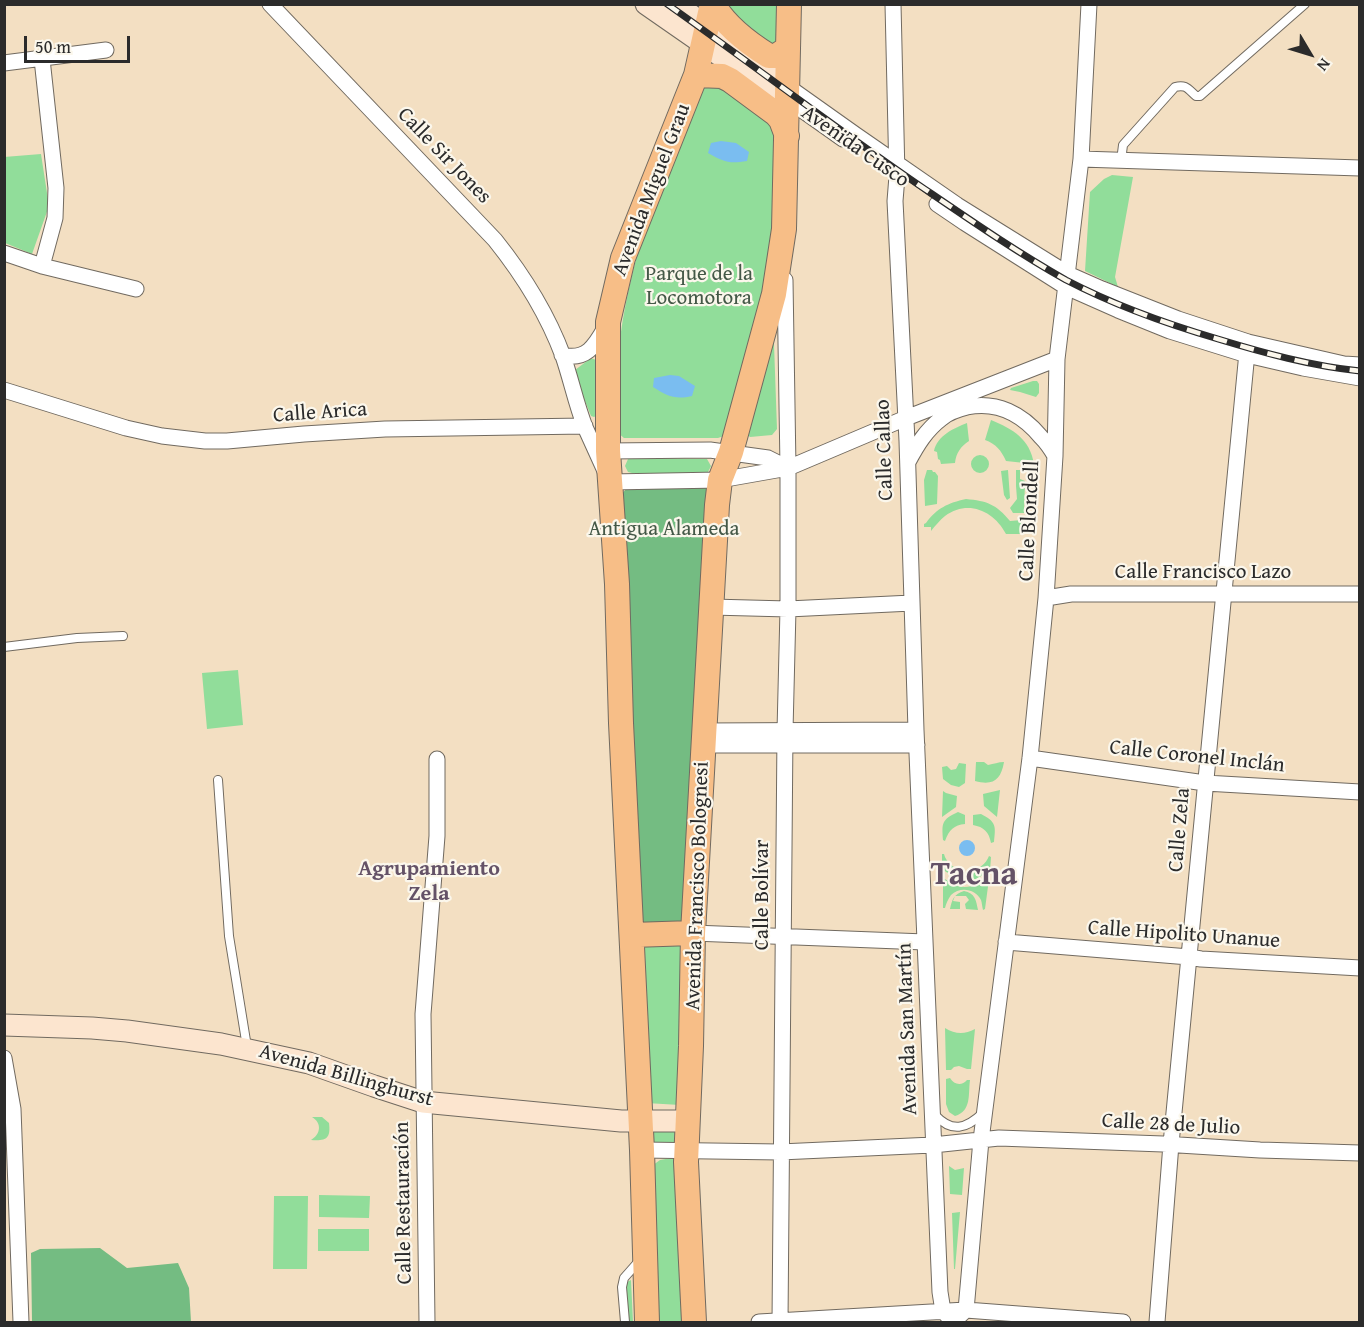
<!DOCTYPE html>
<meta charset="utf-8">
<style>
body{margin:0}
#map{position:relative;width:1364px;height:1327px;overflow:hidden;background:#f3dfc2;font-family:"Gentium Book Plus",serif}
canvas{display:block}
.frame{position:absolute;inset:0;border:6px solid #2b2b2b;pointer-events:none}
.north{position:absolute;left:1280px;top:24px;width:60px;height:60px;-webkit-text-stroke:4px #fbf7ec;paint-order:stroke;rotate:128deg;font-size:16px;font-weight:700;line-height:24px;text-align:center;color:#2b2b2b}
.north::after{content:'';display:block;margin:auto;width:21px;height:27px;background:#2b2b2b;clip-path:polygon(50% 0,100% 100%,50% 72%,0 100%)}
.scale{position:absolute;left:24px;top:36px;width:106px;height:27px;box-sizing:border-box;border:3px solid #2b2b2b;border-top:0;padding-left:8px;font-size:18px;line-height:21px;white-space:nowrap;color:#2b2b2b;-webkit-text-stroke:4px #fbf7ec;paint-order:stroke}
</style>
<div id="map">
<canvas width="1364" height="1327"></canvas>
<div class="frame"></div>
<div class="north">N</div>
<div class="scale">50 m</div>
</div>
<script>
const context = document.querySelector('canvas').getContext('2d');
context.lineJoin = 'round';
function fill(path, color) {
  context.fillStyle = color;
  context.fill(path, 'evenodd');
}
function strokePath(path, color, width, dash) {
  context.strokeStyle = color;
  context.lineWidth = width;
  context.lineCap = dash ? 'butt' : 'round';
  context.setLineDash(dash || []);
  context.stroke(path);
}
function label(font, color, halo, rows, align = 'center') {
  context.font = font + ' "Gentium Book Plus",serif';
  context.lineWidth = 4.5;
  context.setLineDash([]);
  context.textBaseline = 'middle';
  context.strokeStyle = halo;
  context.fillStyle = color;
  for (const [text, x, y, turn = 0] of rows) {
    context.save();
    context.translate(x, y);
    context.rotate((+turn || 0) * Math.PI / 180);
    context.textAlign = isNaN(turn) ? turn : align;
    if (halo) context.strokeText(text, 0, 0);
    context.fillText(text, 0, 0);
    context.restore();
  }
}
fill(new Path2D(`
 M726,5H782L781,40L767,50Z
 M712,80L777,125L773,261L724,436L718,438H624L617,432C617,409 616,386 618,363C620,324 629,286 639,248L701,90L706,84Z
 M41,154L49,206L32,254L5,243L4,157Z
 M1112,175L1133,177L1115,277L1118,287L1085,271L1090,192L1104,179Z
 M770,343L774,344L777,429L772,435L750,437L744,432Z
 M591,358L596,360V416L594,417L591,416L574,374L575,370Z
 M1033,381H1037L1039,384V393L1036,397L1020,392L1010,390L1011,388Z
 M991,420C1013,429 1030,439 1034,464L1006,461C1001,450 996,444 985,440Z
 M967,423L969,441C961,446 956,453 955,463L941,464L940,460L938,459L937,452L934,451C937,436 954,428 967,423Z
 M971 464a9 9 0 1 1 18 0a9 9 0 1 1-18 0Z
 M631,458L704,459H707L711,466L708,472L704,473H632L628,472L625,466L628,459Z
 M927,470H932L933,472H935L938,476L937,504L925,506L924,480Z
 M1008,470L1010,498L1007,500L1004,495L1001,471Z
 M1016,470H1020V479L1025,481L1024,513H1013L1010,508L1017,499L1016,486Z
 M966,499C987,501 996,504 1010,521L1022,520V534H1006C994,511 968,499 945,516C940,520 935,526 931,531V527H924V524L926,523C937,508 948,503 966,499Z
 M238,670L243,725L207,729L202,673Z
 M976,762H984L988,765C994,764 998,762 1004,762C1001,780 993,786 975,781Z
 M959,763L966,764L965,783L959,787L951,785L943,779L942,767L947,766L951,770L956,769Z
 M1000,790L997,817L984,806L983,794Z
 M943,791L946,793L957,796L956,807L942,817Z
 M958,812L965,815V824C954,825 949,830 945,841L943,840C942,823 941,820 958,812Z
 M981,814C996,822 996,825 994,842L991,843C989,832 984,827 973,825V815Z
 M942,854H944C946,862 953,868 961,870V879L955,878L942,869Z
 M989,856L991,857L990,871L976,879L969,880L970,871C979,869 986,864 989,856Z
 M943,878C947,880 951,883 955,885C967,890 979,884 989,879L985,909L983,910C982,906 982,903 981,900C976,889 960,886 951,895C948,899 946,904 945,908H943Z
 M964,891C975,893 976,900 978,910L966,909L965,904L969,900L966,896H955L953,901L960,902V909H950C952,899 954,894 964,891Z
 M684,939L680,1105L646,1103L641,943Z
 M945,1028C955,1034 964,1035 975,1029L971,1069H967L959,1066L954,1067L951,1070H946Z
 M950,1078C954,1085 962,1086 967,1080H970C968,1094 972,1111 955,1116L949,1112L946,1104V1079Z
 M312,1117H322L329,1123C331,1139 326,1141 311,1140C321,1134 322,1123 312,1117Z
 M671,1128L675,1133L674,1142L669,1146H655L650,1142L651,1132L655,1129Z
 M671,1158L677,1160L686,1322H655L649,1168L660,1160Z
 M949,1166L955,1170L964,1168L962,1195L950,1194Z
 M319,1195L370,1196L369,1218L319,1217Z
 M274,1196H308L307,1269H273Z
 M960,1212L955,1269H954L952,1213Z
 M318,1229H369V1251H318Z
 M631,1280L633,1322H628L625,1286L627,1282Z`), '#91dd9a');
fill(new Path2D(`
 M705,484L710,492L682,923L642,927L621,495L626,489Z
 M100,1248L127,1268L178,1263L189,1288L191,1322H32L31,1253L40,1249Z`), '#74bc82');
fill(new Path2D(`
 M721,141L736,143L749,152L747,161C729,164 724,162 708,153L711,143Z
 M670,375L679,376L695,386L692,396C675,400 667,396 653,387L654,378Z
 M959 848a8 8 0 1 1 16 0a8 8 0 1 1-16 0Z`), '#7abdf0');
const lane = new Path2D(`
 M1121,161L1123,145L1175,87C1186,84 1188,89 1196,96H1200L1305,4
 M4,647L77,638L123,636
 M218,780L229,936L247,1047
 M935,1115C952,1133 966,1129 983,1113
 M625,1322L622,1287L624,1278L639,1261`);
const street = new Path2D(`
 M270,4L495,240C523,275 547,313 563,356C571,379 576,404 585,427C593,445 602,464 610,482L720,480L788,468L906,418L1057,359
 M893,4L897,176L895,201L907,441L916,730L940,1292L943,1311L953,1322
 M4,63L106,50
 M787,86L856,135L957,205L1068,274L1102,289L1178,319L1248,342L1344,364L1360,365
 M787,102L802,110L843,139
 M1081,159L1360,168
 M937,204L965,223L1066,287L1118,310L1170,331L1247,355L1303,368L1360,378
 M4,253L42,266L136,289
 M42,266L55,218L56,188L42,59
 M562,355C586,361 595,346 605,328
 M4,390L126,428L162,436L205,441H227L304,434L385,429L585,426
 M602,444L608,451L710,450L768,458L788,468
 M908,462C917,445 926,430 942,418C949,412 959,409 967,407C997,401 1022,414 1041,437C1046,442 1051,449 1055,456
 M1046,598L1071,594H1360
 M711,607L788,609L912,603
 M704,731L916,730
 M704,745H917
 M1030,758L1205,783L1360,792
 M693,933L925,942
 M1006,942L1189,957L1201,959L1360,968
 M4,1058L13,1109L21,1322
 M642,1150L780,1152L933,1145L999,1138L1163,1144L1260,1150L1360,1153
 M427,1322L423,1014L437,836V759
 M759,1322L966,1310L1123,1322
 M780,1322L785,731L788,609V468L785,280
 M953,1322L966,1310L981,1140L1030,758L1046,598L1055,456L1057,359L1081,159L1089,4
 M1157,1322L1171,1144L1248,342`);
const secondary = new Path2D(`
 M646,4L787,102
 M676,4L782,82
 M4,1025L92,1028L127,1031L221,1044L309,1063L374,1086L423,1102L621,1121H687`);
const primary = new Path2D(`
 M713,4C725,25 748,43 769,56H776L788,48
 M696,75L722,76L730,80L776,114L781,120L787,136
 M632,935L693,933
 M647,1322L642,1150L621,723L617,584L608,451V322L623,258L696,75L712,4
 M694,1322L686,1162L691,1046L693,933L717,505L720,480L731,452L774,294L784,229L789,4`);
strokePath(lane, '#716a60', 10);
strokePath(street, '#716a60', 17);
strokePath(secondary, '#716a60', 23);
strokePath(primary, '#716a60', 26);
strokePath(lane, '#fff', 8);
strokePath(street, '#fff', 15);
strokePath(secondary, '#fce5cf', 21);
strokePath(primary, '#f7be87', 24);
const rail = new Path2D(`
 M667,4C756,67 842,133 932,194C976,224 1020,254 1066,280C1114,305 1167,324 1218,339C1264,353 1311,366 1360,371`);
strokePath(rail, '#2b2b2b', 7);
strokePath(rail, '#fbf7ec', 4.5, [14]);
label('21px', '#2b2b2b', '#fbf7ec', [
 ["Avenida Cusco",855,147,35],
 ["Calle Sir Jones",444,156,46],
 ["Avenida Miguel Grau",652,190,-69],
 ["Calle Arica",320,413,-4],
 ["Calle Callao",885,450,-92],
 ["Calle Blondell",1030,521,-87],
 ["Calle Francisco Lazo",1203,573],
 ["Calle Coronel Inclán",1197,757,6],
 ["Calle Zela",1180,830,-85],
 ["Avenida Francisco Bolognesi",698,886,-88],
 ["Calle Bolívar",763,895,-90],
 ["Calle Hipolito Unanue",1184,935,4],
 ["Avenida San Martín",908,1029,-92],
 ["Avenida Billinghurst",346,1076,16],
 ["Calle 28 de Julio",1171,1125,3],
 ["Calle Restauración",404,1203,-91]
]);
label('21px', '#445847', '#fbf7ec', [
 ["Parque de la",699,275],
 ["Locomotora",699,299],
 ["Antigua Alameda",664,530]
]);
label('bold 22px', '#645267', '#fbf7ec', [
 ["Agrupamiento",429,869],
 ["Zela",429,894]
]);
label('bold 33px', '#645267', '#fbf7ec', [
 ["Tacna",974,876]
]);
</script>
